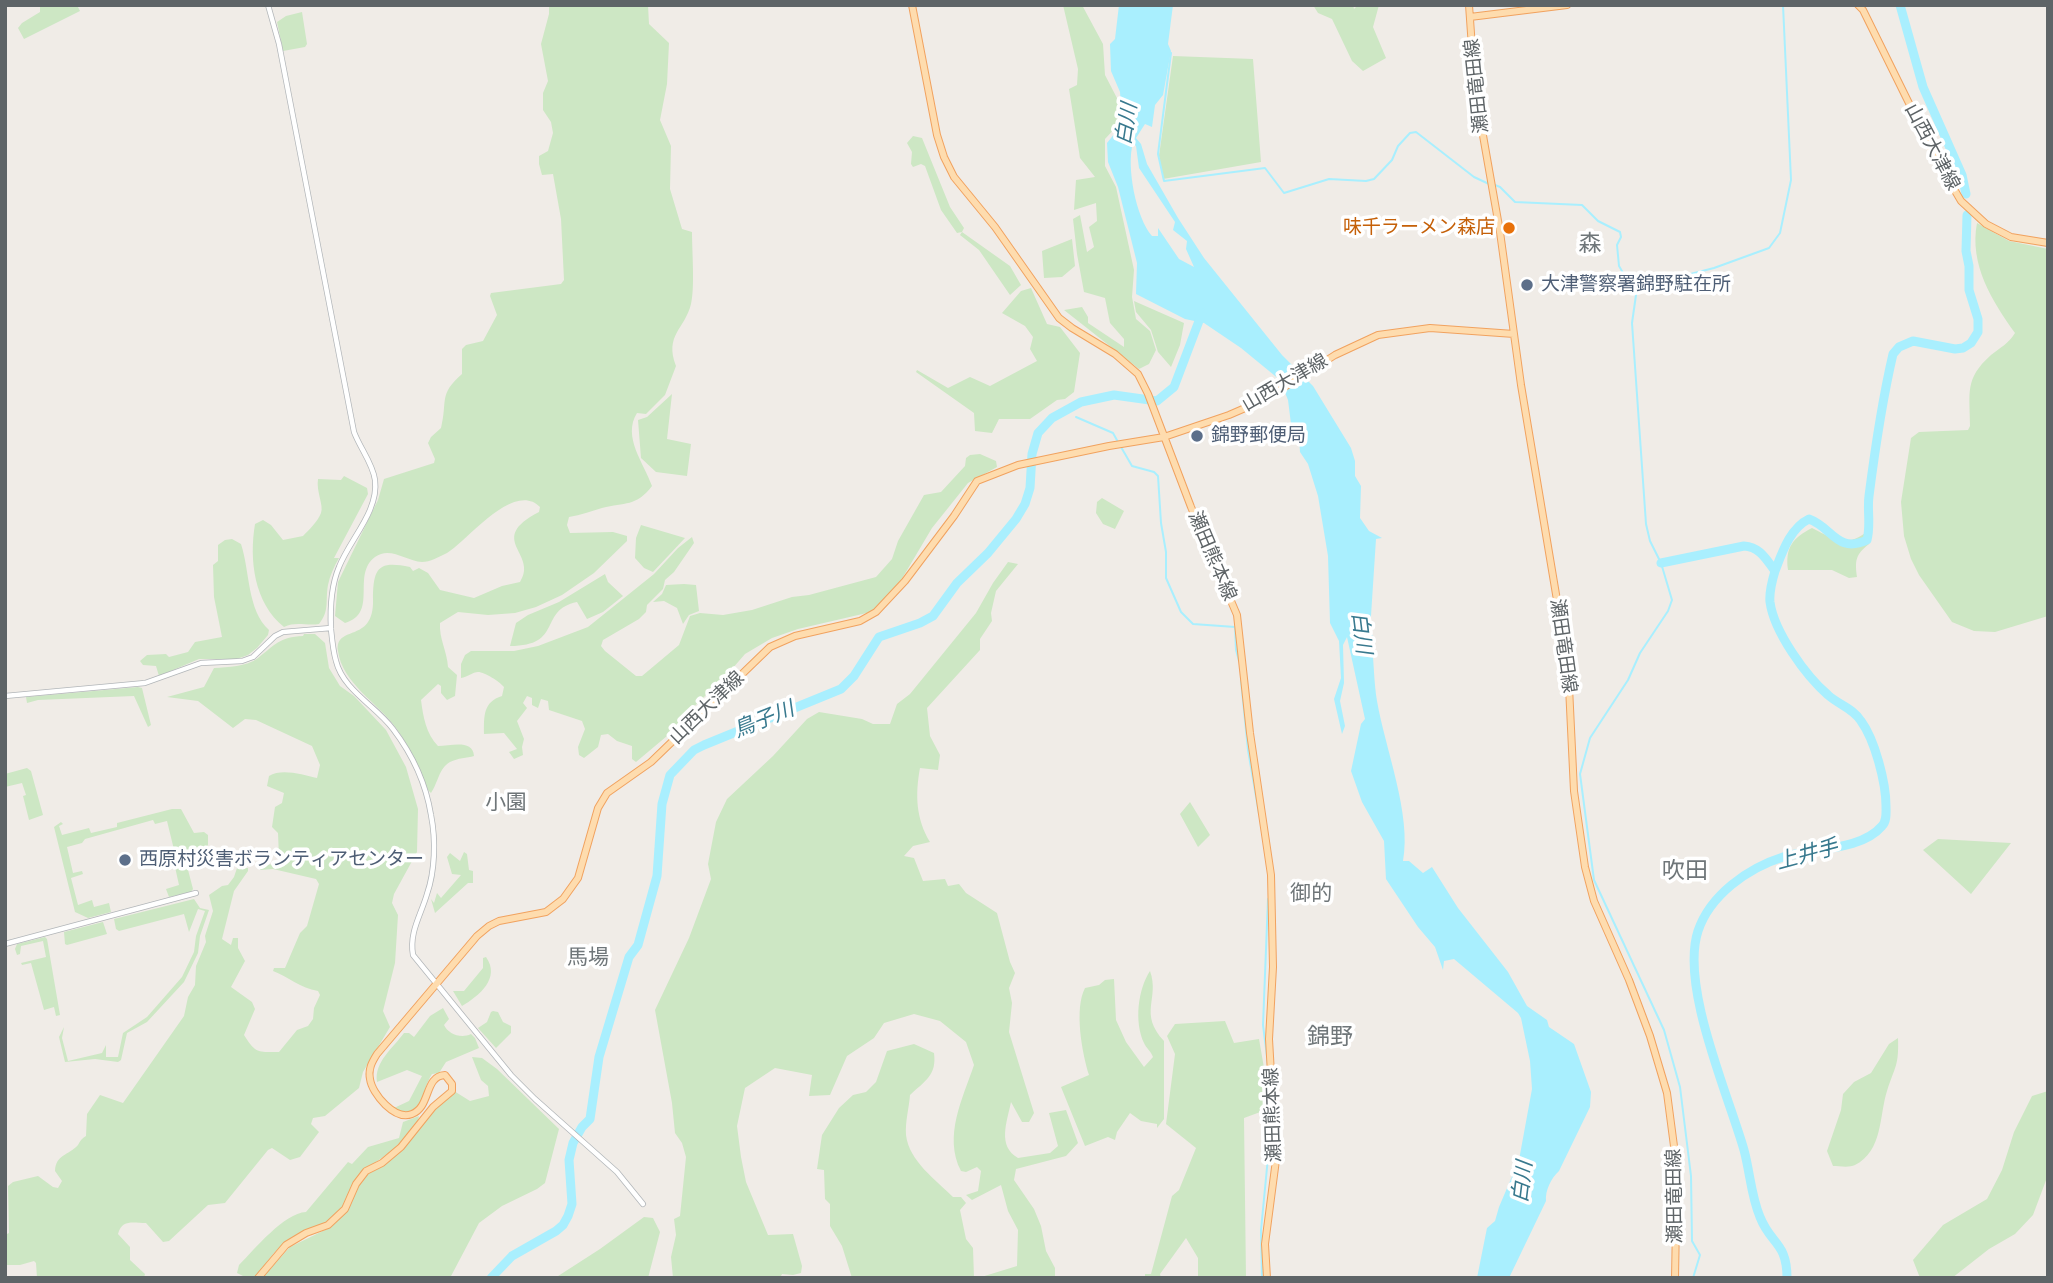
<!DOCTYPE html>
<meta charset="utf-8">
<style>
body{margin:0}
#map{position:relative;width:2053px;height:1283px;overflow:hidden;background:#f0ece7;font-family:"IBM Plex Sans",sans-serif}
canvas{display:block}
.frame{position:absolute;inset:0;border:7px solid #5e6467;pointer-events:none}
</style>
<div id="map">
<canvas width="2053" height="1283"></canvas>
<div class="frame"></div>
</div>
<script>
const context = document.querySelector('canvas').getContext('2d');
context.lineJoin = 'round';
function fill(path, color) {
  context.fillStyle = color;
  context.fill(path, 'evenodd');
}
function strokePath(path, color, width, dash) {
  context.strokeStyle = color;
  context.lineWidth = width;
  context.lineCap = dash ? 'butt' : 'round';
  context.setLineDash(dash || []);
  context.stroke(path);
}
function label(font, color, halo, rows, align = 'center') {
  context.font = font + ' "IBM Plex Sans","Noto Sans JP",sans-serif';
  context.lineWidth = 7;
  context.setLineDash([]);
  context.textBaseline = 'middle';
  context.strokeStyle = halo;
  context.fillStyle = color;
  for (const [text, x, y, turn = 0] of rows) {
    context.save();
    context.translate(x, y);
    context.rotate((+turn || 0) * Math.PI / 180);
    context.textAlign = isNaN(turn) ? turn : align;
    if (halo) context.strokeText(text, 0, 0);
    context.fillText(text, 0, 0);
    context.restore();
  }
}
fill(new Path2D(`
 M40,5H77L80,11L24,39L18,28L22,23L40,12Z
 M549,5H648L649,24L669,43L667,84L660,120L671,146L670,189L682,229L692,232C692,251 695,288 691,304C685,329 664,335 676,366L665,395L646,414L637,413C622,437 644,463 652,486C636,507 625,502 602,508C591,511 581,515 569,517L567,525L570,533L613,532L627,536V541L594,573L562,595L536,607L515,613L488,615L458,612L440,623C439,639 447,651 448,667L457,675L455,696L447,700L441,693V686L438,684L421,700C423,716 426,734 438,746C451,746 473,739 474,756C467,758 458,758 450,762C439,768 438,783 431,793L428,790C418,767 410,747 396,728C378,703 342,683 338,651C335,624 374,644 373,600C373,568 378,560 410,567L413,571L419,568L428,573L440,590L474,598L502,586L520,582C539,553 485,540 539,512L540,507C514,480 467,541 447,553C439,557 430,562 422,562C406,561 390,546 375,557C351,575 379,613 345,623L335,616L338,582L378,500L384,479L434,463L435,459L428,443L431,437L441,428C448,400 438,395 462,374V349L466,345L483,341L497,315L490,296L491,293L561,284L564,280L561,219L553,174L542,175L539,164V156L548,151L553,133L551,122L543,110V93L548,81L541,44L549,14Z
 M1063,5H1082L1103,44L1105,75L1119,102L1118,125L1105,139V166L1116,187L1134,270L1132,297L1136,319L1150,331L1156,350L1149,364L1139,369L1064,310L1082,307L1088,317V323L1124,347V339L1110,323L1105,298L1084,292L1077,254L1073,219L1080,215L1087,252L1094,247L1089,227L1097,221L1096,203L1074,210L1076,180L1095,177L1080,158L1069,89L1077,85L1078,69Z
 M1313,5H1353L1354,9L1358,5H1379L1373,27L1386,58L1363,71L1352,61L1332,19L1318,13Z
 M302,12L307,44L305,47L283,51L277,22L286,16Z
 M1173,56L1253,59L1261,162L1163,179L1159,156Z
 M913,136L922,138L950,207L964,228L962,232L1010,266L1021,285L1010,295L979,250L960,235L962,232L957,233L941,210L925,166L921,164L913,167L911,164L912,152L907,143Z
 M1977,223L2009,241L2048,249V616L1995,632L1974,631L1952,622L1919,575L1911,559L1904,536L1901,502L1911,438L1919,432L1968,430L1970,426C1970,393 1964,379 1991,355C2000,348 2009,343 2015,333C1992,301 1969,264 1977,223Z
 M1072,239L1075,266L1062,277L1044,278L1042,251Z
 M1031,288L1047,324L1060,327L1080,353L1074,392L1065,399L1057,400L1030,419H999L992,433L975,431L974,413L916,372L917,370L948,388L970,377L990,386L1037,361L1030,349L1033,337L1025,326L1002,313L1021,291Z
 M1134,301L1184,323L1180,345L1171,367L1158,352L1151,330L1136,312Z
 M672,394L667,439L691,444L687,476L656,472L641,458L638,420L647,417Z
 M980,454L996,461L997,467L968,483L932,528L897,587L882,604L871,612L798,629L772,638L745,654L726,676L684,716L667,736L636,762L632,759V746L617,741L608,734L601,735L598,747L584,758L579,755L578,747L585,729L582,721L549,710L548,701L541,699L538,708L532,705V698L527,696L523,703L527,708L517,721L524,739L522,747L523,755L514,759L509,752L517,749L504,733L484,734C484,716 483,702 502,696L504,687C500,682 485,672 478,672C473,672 467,677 461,678V664L465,655L471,651H514L538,646L588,627L654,574L678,548L692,537L694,543L674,572L665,580L663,589L647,605L646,612L639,619L603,640L601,646L605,651L636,676H642L679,645L690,616L700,613L723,615L752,610L792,597L809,595L876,577L892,559L898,541L924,495L941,492L965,466L966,458L970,455Z
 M344,476L367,488L368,494L334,558H339C334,567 330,575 328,585C325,602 330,610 319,624C306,626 296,621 284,627C254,603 249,560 255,524L263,520L271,525L283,540L303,536C309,530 318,521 321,513C324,505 316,492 318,479L341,480Z
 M1102,498L1124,511L1115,529L1103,524L1096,513L1097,502Z
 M641,525L685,538L653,572L644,568L635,558L636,538Z
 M1873,526L1869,544C1855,555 1855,561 1857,577L1849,578L1832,570H1788C1785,547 1793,538 1812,528C1837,541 1850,549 1873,526Z
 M232,539L241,544C250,571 247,610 269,630L268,635L257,648L248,655L237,659H199L159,676L156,666L143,665L140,661L147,655L166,654L169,657L188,652L195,642L222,637L214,597L213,565L218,561V545L225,540Z
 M1008,562L1018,564L996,591L991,613L992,621L980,639V650L927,708L930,736L940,755L938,770L920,768C915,795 916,819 930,842L913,846L904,856L914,858L923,881L945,879L948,886L959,884L966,893L997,913L1010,962L1015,973L1009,988L1012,1003L1009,1032L1034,1113L1029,1122H1022L1011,1102C1007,1122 997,1146 1018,1158L1050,1153L1058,1146L1049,1113L1066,1110L1078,1143L1066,1156L1016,1169L1014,1180L1034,1209L1041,1226L1046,1251L1055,1268V1278H978L1017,1266L1018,1230L1008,1211L1001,1185L972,1200L966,1195L978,1191L981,1171L977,1167L966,1172L961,1171C943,1136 963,1098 974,1065L966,1042L940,1021L914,1014L884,1023L874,1038L847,1056L830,1095L809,1096L812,1075L775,1068L745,1088L737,1126L741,1157L746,1182L768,1235L793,1234L802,1266L801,1273L793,1275L782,1274L780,1278H673L671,1257L676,1235L674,1219L680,1216L686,1157L682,1143L675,1133L672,1103L655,1010L689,938L711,879L708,864L716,822L727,799L773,756L807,719L819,712L862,719L873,724H890L897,704L910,694L976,613L993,583Z
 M605,574L608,582L623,596L603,612L587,619L577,602C538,610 564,646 510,646L516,623L528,615L559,602Z
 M684,584L696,585L699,611L689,615L683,624L677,608L664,601L653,602L662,594L666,585Z
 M304,634H315L325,643L329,668L340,686L354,696L386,730L406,767L418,809L417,852L394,894L392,903L398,915L395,963L383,1011L390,1027L363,1072L359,1088L325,1116L313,1118L311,1124L319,1132L300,1157L290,1160L272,1148L268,1150L225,1203L208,1205L169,1241L163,1242L146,1223C133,1223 122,1219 118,1234L130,1247V1260L145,1274L144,1278H37L36,1263L34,1261L20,1265H5V1235L9,1233L8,1186L13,1182L38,1176L53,1187L58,1188L62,1181L55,1171C56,1154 68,1156 78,1145C80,1141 82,1138 86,1136L87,1114L100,1095L123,1103L184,1016L188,997L195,985L196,966L206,942L205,936L213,911L209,895L222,886L228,885L234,877L237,868H248V871L234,891L222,939L231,945L233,938H238V948L245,961L231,987L252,1002L255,1009L244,1035C256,1054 258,1052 279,1052L297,1030L308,1026L313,1019L314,1008L320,995L318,991C300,988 289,977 273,971L274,968H285L300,933L307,926L319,884L316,879L273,869L260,870V865L277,864L279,858L278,833L272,827L275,807L282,803L284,793L267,786L269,776C282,768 303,775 317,778L320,765L312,746L256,720L245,719L233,728L198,701L167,697L204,687L214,668C228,667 246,667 258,658C275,645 279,637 303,636Z
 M138,687L142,688L151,725L148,727L134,696L38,700L27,703L26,697Z
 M27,768L31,771L43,815L29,820L23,796L26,795L22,783L5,787V774Z
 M1190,802L1210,835L1198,847L1180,814Z
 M172,809H181L194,833L204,832L208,835V845L187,866L193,889L191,892L169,897L166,889L179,885L175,867L178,866L167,821L155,824L153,820L85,839L82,843L67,847L73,873L82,871L83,874L71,878L78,905L92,900L94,907L109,903L111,912L88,918L75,912L54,827L61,822L63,824L59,826L62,835L89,828L91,833L117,827V823Z
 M1938,839L2011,843L1971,894L1923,850Z
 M464,852L467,854L469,870L473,871V883H468L435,913L431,899L434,903L437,893L441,898L461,875L452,874L447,857L450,853L460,861Z
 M194,899L200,908L209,910L200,936L198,953L184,982L147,1022L127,1033L121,1060L118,1062L95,1059L65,1062L59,1037L64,1027L62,1038L68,1061L102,1053L106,1045V1057H118L123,1033L147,1017L182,977L194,952L196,936L205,911L198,909L189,932L184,914L119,931L116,929L114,919Z
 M103,922L107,934L67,945L65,944L64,932Z
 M45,937L47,939L60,1015L56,1016L54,1007L44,1010L31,963L22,965L21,963L46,957L43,941L21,946L20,954L17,955L15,949L17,944Z
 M486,957C501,978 479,996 462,1006L453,991H464L483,968V958Z
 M1150,971C1160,999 1138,1013 1164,1041V1119L1157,1128V1124L1141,1121L1130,1113L1117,1132L1115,1140L1108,1137L1085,1146L1061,1087L1089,1075C1082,1053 1074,1009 1085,988L1099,985L1105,980L1114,979L1116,1020L1126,1042L1144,1067L1153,1057C1151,1051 1146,1048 1144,1043C1134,1022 1138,989 1150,971Z
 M443,1008L449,1019L444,1025C448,1034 461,1039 471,1034L475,1038L479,1048L446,1062L439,1073L432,1074C420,1093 427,1109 402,1113L394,1108L409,1101L422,1076L407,1070L377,1082C374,1062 393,1048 404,1033H409L414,1037L430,1016Z
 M493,1011L498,1012L503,1022L511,1026V1033L496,1048L478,1028L487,1022L491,1012Z
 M1225,1021L1234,1043L1259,1039L1268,1091L1263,1111L1244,1118L1246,1278H1198V1258L1186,1238L1160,1274L1161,1278H1145V1274H1151L1172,1196L1179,1190L1196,1148L1166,1124L1175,1054L1167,1036L1175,1024Z
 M1898,1038C1899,1066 1895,1066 1887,1091C1879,1116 1883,1151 1855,1165C1849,1168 1839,1166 1833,1166L1827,1151L1841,1110L1843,1094L1854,1082L1871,1073L1889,1044Z
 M914,1044L934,1053C937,1075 925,1081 910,1095C909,1108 905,1122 906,1135C909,1161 936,1180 953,1197H961L966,1203L960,1210L966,1239L973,1248L974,1278H888L887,1276L852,1278L842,1246L830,1226V1204L825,1199L824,1170L817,1169L822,1135L839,1108L853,1095L866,1092L876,1082L887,1051Z
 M472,1057L482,1058L497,1069L559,1129L545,1183L537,1189L502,1206L479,1223L450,1278H262L290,1247L331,1227L347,1211L360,1183L370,1172L388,1160L439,1101L454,1091L470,1101L489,1096L488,1086L481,1080Z
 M2048,1091V1175L2033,1215L2015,1234L1989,1249L1952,1278H1920L1913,1260L1943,1225L1987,1199L2002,1170L2014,1132L2032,1096Z
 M419,1116C416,1141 386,1153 368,1168C356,1178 353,1197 343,1209C328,1226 306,1231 287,1242C273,1250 265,1266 255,1278L245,1277L237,1273L239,1265C255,1249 284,1213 306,1212L348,1162L352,1164L368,1147L399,1138L403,1122Z
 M644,1217L653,1218L660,1232L648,1278H555L600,1249Z`), '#cde7c4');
fill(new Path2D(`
 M1119,5H1173L1168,44L1171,51L1163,95L1155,105L1152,127L1145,124L1136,138L1141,144L1147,164L1178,218L1204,258L1282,355L1313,386L1351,448L1355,461V476L1361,486L1360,518L1369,531L1382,538L1376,539L1370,631L1374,638L1372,646C1374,664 1374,683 1377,701C1385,748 1412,815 1403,861H1409L1423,873L1432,867L1458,908L1508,972L1527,1006L1547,1020L1549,1027L1574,1044L1591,1092L1590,1107L1559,1171C1551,1178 1545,1191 1546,1201L1509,1278H1477L1487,1228L1495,1221L1499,1207L1519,1160L1532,1089L1530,1061L1521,1018L1518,1013L1454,959L1444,961L1443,970L1435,947L1418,927L1386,879L1384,841L1362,802L1351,771L1361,724L1365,719L1347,637L1343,645L1344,683L1340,701L1345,726L1342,734L1334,699L1341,678L1339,641L1330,623L1328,556L1318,496L1308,464L1300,452L1299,437L1291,424L1288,400L1280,380L1241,348L1204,323L1185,319L1136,294L1137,263L1118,187L1108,162L1107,143L1119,128L1122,118L1120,92L1111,71L1110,44L1115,39ZM1133,143L1136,146L1139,168L1175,222L1173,230L1187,241L1186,249L1194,267L1179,259L1158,228V236H1152C1136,218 1126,166 1133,143Z`), '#a9effe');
strokePath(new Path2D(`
 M1171,53L1158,154L1164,181L1265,168L1284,193L1329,179L1366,181L1374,179L1392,160L1398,146L1410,133L1416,132L1474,177L1489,184
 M1495,185L1500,187L1515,202L1582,205L1598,221L1620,232L1621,237L1617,245L1619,266L1636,295L1632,323L1646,524L1650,541L1661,563L1672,600L1668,611L1640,653L1628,680L1590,738L1580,774L1594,880L1664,1030L1680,1087L1691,1176L1692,1241L1700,1255L1693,1278
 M1636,294L1643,288L1659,282L1714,268L1769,248L1780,233L1791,180L1783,5
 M1064,411L1068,413
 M1076,417L1113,433L1118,442
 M1121,447L1132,466L1154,472L1158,476L1161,523L1166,552V578L1181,612L1193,624L1235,627L1236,650L1239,661
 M1241,681L1248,750L1259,814
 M1268,1064L1263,1025L1268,899
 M1262,1278L1261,1230L1271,1126`), '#a9effe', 2);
strokePath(new Path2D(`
 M1900,5L1923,87L1962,175L1966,194
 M1661,563L1744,546C1760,547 1766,559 1775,571C1772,581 1769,592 1770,602C1774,632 1806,676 1828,695C1839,705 1853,708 1861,721C1875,740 1886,783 1886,806C1886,813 1887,821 1882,826C1861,851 1812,848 1783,857C1748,868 1710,895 1698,931C1680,986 1728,1094 1744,1150C1750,1172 1751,1196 1760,1217C1771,1245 1787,1242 1787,1278
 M1775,571C1782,553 1790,528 1809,519C1832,527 1837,554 1867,540C1871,525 1867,510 1869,496C1875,449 1882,401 1893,354L1899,347L1913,341L1955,349L1963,348L1971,343L1978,332V319L1969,290V266L1966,251L1967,215
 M491,1278L512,1256L556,1231L563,1225L568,1216L572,1204L569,1160L573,1143L582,1127L590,1119L599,1057L629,957L638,945L657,876L662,804L670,775L694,750L704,745L841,689L854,676L879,637L920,623L933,616L957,583L988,553L1016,519L1025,504L1030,488L1032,454L1038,433L1052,418L1081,402L1114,395L1157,401L1174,387L1202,313`), '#a9effe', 9);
const minor = new Path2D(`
 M268,5L279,44L354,432C360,448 373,464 375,480C379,511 350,539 339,567C331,586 330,609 331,629C332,639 333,651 336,661C343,690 376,706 393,729C412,754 426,784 431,815C436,840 435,871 427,894C421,915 409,932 413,955L511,1075L535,1099L617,1172L643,1204
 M5,696L145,683L201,663L242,661L253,657L275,636L283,632L331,628
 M5,944L196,893`);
const major = new Path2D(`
 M912,5L937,135L944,157L954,177L995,227L1059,318L1072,328L1115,354L1138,374L1148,394L1191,507L1237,615L1250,733L1271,875L1273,967L1269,1039L1276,1160L1265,1244L1267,1278
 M1469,5L1475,90L1500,232L1521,385L1568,666L1574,791L1585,867L1594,901L1629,980L1650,1036L1667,1093L1677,1169L1675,1278
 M1858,5L1863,10L1937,160L1961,201L1986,224L2011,237L2048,243
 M1470,17L1567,5
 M258,1278L286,1245L306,1233L328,1225L345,1209L356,1184L366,1171L382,1163L401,1147L433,1107L452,1091V1084L445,1075C424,1076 431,1107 412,1114C395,1121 372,1094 370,1079C368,1069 372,1062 377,1054L477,936L489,926L499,921L546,912L563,899L578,878L598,808L607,793L651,762L770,647L795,636L860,621L876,612L905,581L954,516L977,481L1018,465L1109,446L1164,437L1229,415L1266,399L1335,355L1378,335L1430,328L1514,334`);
strokePath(minor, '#b2b6b9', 6);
strokePath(major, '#f1a25f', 8);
strokePath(minor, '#fff', 4.5);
strokePath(major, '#fedcae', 6);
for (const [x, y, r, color] of [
 [1509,228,7,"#e8710a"],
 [1527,285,7,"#5c6f8a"],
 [1197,436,7,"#5c6f8a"],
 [125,860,7,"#5c6f8a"]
]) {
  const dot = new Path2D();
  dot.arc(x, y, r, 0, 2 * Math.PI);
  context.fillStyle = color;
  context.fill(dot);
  strokePath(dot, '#fff', 2.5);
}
label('19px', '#5e6467', '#fff', [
 ["瀬田竜田線",1477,86,-96],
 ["山西大津線",1932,147,62],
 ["山西大津線",1285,383,-30],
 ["瀬田熊本線",1212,556,67],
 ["瀬田竜田線",1563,646,82],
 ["山西大津線",707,708,-44],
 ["瀬田熊本線",1273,1115,-92],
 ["瀬田竜田線",1675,1196,-91]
]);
label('19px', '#c56008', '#fff', [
 ["味千ラーメン森店",1495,228]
], 'right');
label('19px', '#4e5e75', '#fff', [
 ["大津警察署錦野駐在所",1541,285],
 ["錦野郵便局",1211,436],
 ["西原村災害ボランティアセンター",139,860]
], 'left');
label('italic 21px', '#38798e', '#fff', [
 ["白川",1127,124,-81],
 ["白川",1361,633,83],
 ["鳥子川",764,720,-22],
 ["上井手",1807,855,-15],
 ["白川",1523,1182,-83]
]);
label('21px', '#6f7679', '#fff', [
 ["小園",506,803],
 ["御的",1311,894],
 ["馬場",588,958]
]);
label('23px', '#6f7679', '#fff', [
 ["森",1590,244],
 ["吹田",1685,871],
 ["錦野",1330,1037]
]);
</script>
